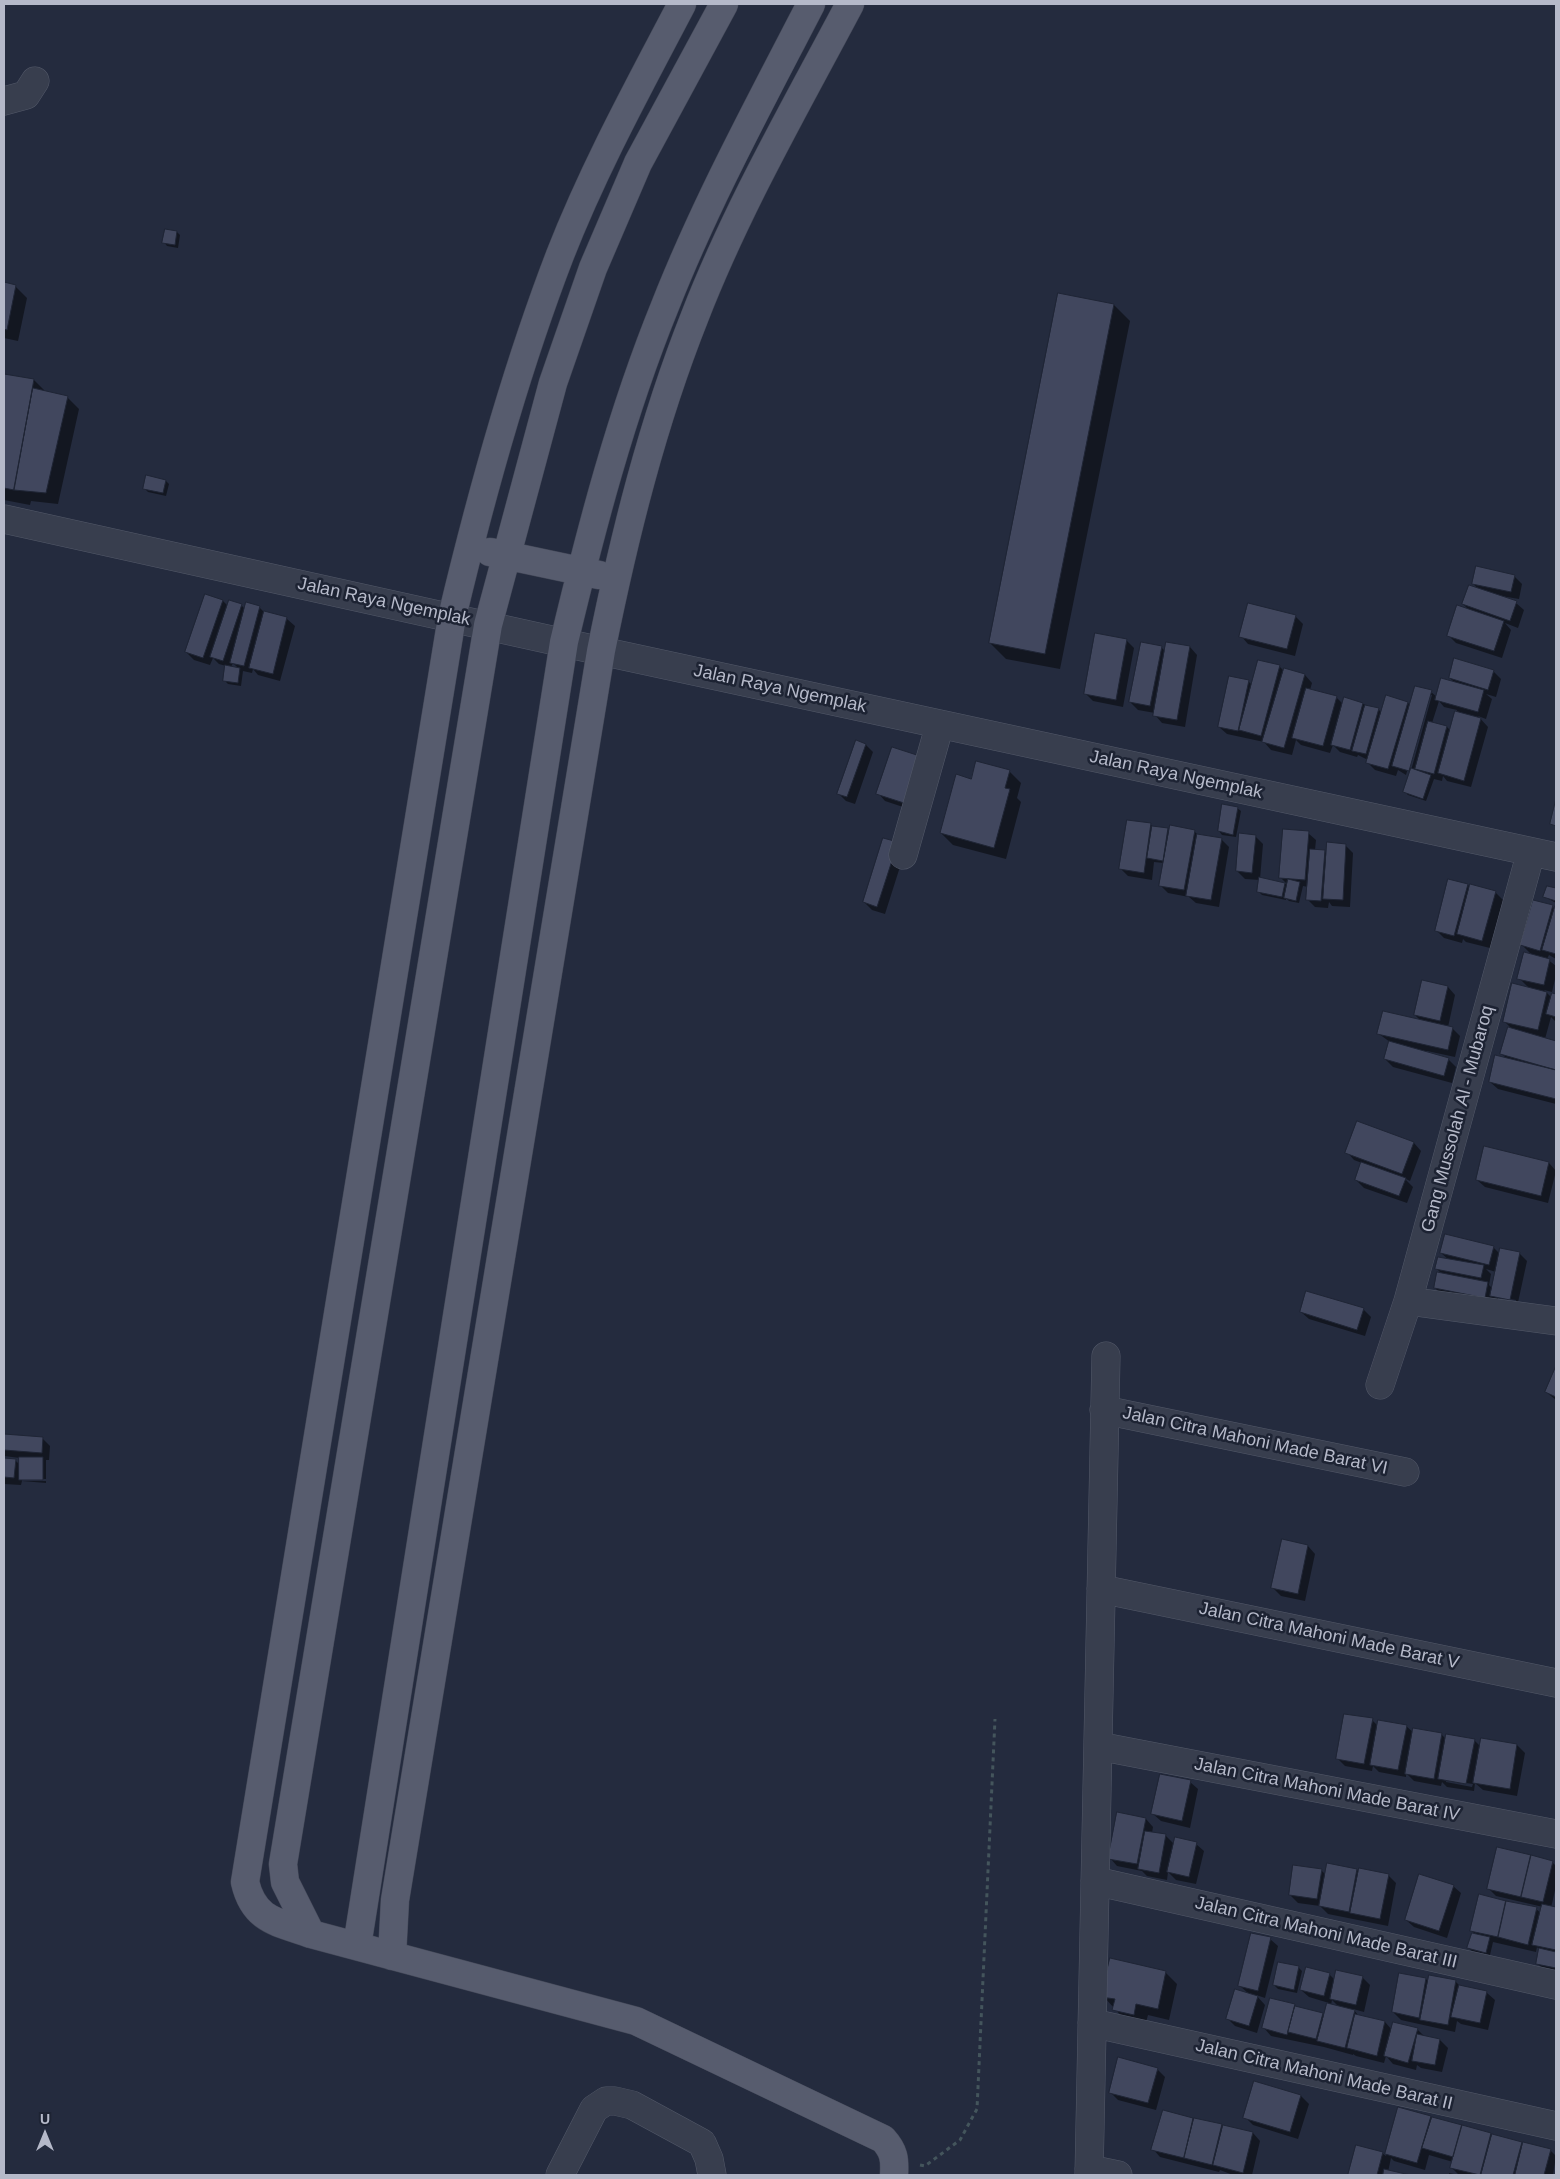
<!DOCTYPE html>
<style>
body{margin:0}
#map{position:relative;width:1560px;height:2179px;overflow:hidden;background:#242b3e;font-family:Arial,sans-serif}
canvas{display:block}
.frame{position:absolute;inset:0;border:5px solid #b5b9c9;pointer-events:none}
.north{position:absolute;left:20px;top:2109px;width:50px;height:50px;-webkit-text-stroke:4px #1d2333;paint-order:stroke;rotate:0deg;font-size:14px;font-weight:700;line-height:20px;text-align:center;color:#b5b9c9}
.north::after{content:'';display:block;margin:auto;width:18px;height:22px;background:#b5b9c9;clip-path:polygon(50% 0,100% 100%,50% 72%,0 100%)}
</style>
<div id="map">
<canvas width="1560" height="2179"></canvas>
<div class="frame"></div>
<div class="north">U</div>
</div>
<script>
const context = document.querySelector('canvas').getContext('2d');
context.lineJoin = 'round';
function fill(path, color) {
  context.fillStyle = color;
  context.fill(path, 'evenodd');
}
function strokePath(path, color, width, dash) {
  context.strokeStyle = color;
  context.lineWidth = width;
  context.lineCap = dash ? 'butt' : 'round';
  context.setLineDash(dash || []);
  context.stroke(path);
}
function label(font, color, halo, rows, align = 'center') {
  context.font = font + ' Arial,sans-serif';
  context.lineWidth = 5;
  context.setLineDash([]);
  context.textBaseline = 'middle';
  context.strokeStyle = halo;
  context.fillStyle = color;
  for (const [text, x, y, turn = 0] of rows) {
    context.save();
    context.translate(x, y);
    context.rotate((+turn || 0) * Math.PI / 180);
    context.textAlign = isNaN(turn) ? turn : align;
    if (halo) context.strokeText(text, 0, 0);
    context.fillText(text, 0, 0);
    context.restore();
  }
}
fill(new Path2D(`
 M177,232L180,235L178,248L167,246L164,242Z
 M4,284L15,286L27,298L18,341L4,338Z
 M1114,305L1130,321L1060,669L1006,659L990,643Z
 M4,375L34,380L46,392L67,397L79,409L58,504L31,501L30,505L4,500Z
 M166,481L169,484L166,496L148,492L144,488Z
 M1514,576L1522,584L1519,599L1501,596V597L1516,603L1524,610L1518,628L1505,623L1511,630L1502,658L1456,643L1448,635L1470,611L1463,604L1480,590L1473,584Z
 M223,601L228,606L229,602L242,606L245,609L259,607L265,613L287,619L295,626L280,681L258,675L253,669L252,673L243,671L241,686L228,684L224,680L226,666L219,664L213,658L210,665L194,660L186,652ZM233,663L238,668L231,667Z
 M1295,616L1303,624L1295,656L1248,644L1241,636Z
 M1126,640L1134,648L1123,707L1093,701L1085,693Z
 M1161,647L1166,652L1190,647L1197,655L1185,727L1162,723L1155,715V713L1138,710L1130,702Z
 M1279,666L1284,671L1305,675L1312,683L1310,690L1336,697L1343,704H1363L1378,709L1382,713L1387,697L1408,703L1411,706L1431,692L1437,697L1456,684L1450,678L1493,671L1501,679L1496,697L1486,694L1492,699L1486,719L1478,716L1488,727L1471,787L1447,781L1443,776L1442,781L1434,779L1426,801L1408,795L1405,792L1432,695H1429L1406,775L1398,770L1396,776L1375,770L1367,762L1368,760L1358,755L1357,757L1340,752L1333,745L1330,753L1301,745L1296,740L1292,755L1271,750L1264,742L1227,734L1219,727L1248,681L1252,685ZM1439,701L1444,707L1457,710L1451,731L1447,727L1432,723Z
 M866,745L873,752L855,804L846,801L839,794Z
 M930,765L915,811L885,801L878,793Z
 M1009,771L1021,783L1017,798L1021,802L1006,859L953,845L941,833L972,780Z
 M1237,808L1241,811L1236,837L1222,835L1219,831Z
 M1128,821L1151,825L1154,828L1167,830L1170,832L1194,831L1199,836L1221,839L1229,847L1219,907L1196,903L1189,897L1168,893L1160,885L1164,863L1154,862L1152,880L1128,876L1121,869Z
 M1308,833L1316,840L1315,850L1324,851L1327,854L1345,845L1353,853L1350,907L1332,906L1329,902L1328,908L1315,907L1307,899L1308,887L1303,886L1299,903L1289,901L1286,898V900L1262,895L1258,891L1260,880L1245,879L1237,871L1255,836L1263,844L1260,879L1287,884L1280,877Z
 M884,839L905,851L885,914L872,910L864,902Z
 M1449,880L1468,885L1471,888L1495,892L1503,900L1490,948L1466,942L1463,939L1462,943L1444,938L1436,930Z
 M1548,887L1556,890V903L1545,897Z
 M1552,906L1555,909L1556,907V959L1549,955L1547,959L1556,966V975L1552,992L1544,990L1552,998L1553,995H1556V1022L1551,1017L1545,1039L1556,1042V1104L1498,1089L1490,1082L1507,1059L1502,1054L1513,1030L1504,1021L1529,988L1519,978L1533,956L1522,945Z
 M1448,987L1455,995L1448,1027L1452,1028L1460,1036L1455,1057L1427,1051L1426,1053L1448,1059L1456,1067L1452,1083L1393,1067L1385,1059L1390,1042L1379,1034L1422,1022L1415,1015Z
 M1414,1143L1421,1151L1410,1181L1404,1178L1413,1187L1407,1203L1364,1188L1356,1180L1362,1163L1354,1160L1347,1152Z
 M1549,1163L1556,1171L1548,1203L1485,1187L1477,1180Z
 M1493,1247L1500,1254L1519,1253L1527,1261L1517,1307L1499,1303L1494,1298L1492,1305L1443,1296L1435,1288L1443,1275L1436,1268L1449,1260L1441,1253ZM1486,1269L1496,1272L1493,1289L1489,1285L1491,1274ZM1498,1297L1516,1300V1303L1498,1299Z
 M1363,1309L1371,1317L1365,1336L1309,1319L1301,1312Z
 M1556,1369V1400L1546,1392Z
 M4,1435L42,1438L50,1446L49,1460H46V1479L22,1478V1481H46V1483L22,1481L21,1485L4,1484V1459L15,1460L20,1465V1458L4,1456Z
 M1308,1546L1315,1554L1305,1601L1281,1596L1273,1588Z
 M1372,1720L1378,1726H1406L1414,1733L1441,1734L1446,1739L1474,1740L1481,1747L1482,1739L1517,1745L1525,1753L1517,1796L1483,1790L1475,1783L1474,1791L1447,1787L1442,1782L1441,1786L1414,1781L1406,1773V1777L1379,1772L1373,1766L1372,1771L1345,1766L1337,1758ZM1446,1780L1473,1784L1472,1787L1446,1782Z
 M1190,1782L1198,1789L1190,1828L1161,1821L1153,1814Z
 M1146,1819L1153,1827L1152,1833L1166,1836L1174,1844H1196L1204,1851L1196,1884L1176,1880L1168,1872L1167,1880L1147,1876L1142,1871L1117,1866L1110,1858Z
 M1552,1862L1556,1866V1886L1551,1908L1556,1909V1970L1541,1967L1537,1963L1540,1951L1537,1947L1536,1952L1493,1942L1490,1955L1472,1951L1469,1948L1476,1935L1472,1931L1536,1909L1541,1913L1543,1907L1496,1896L1488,1888Z
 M1321,1870L1326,1875L1357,1870L1359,1872L1389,1876L1396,1883L1388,1926L1328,1914L1320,1906L1298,1903L1290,1895Z
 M1453,1886L1461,1893L1447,1938L1414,1927L1406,1920Z
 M1270,1939L1278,1946L1265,1998L1256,1995L1265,2005L1257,2033L1235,2026L1227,2018L1249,1994L1240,1986Z
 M1299,1968L1302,1971L1297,1993L1278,1989L1274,1985Z
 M1165,1972L1177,1984L1169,2020L1148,2015L1145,2026L1126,2021L1103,1996Z
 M1329,1974L1335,1980L1362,1977L1370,1985L1364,2012L1353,2009L1359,2016L1385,2022L1392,2030L1417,2029L1424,2036L1440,2040L1448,2048L1442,2072L1421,2068L1417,2065L1416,2070L1393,2064L1386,2056L1384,2063L1356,2056L1353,2054V2055L1324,2047L1271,2036L1264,2028L1271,2000L1322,2014L1325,2017L1329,2003L1309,1997L1301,1990ZM1332,2000L1340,2008L1331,2005Z
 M1426,1979L1429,1982L1455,1981L1461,1987L1487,1993L1495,2000L1488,2030L1461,2024L1457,2021L1455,2032L1401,2020L1393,2012Z
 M1157,2069L1165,2077L1156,2110L1118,2100L1110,2092Z
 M1255,2083L1301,2096L1309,2104L1298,2139L1253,2125L1245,2117Z
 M1399,2108L1491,2134L1493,2136L1521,2143L1524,2145L1550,2150L1556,2156L1553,2175H1459L1452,2168L1453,2162L1429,2155L1425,2170L1394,2161L1391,2158L1388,2172L1404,2175H1349L1357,2147L1382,2153L1386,2156Z
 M1164,2111L1221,2125L1224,2128L1253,2133L1260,2141L1252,2175H1233L1220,2170L1219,2172L1160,2157L1153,2149Z
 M1449,2173L1459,2175H1449Z`), '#0007');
const building = new Path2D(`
 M165,229L177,231L175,245L162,243Z
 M4,282L16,285L7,330L4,329Z
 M1058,293L1114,304L1045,654L989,643Z
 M4,374L34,379L14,490L4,488Z
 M33,388L68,396L46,493L14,490Z
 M146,475L166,480L163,493L143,489Z
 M1476,566L1515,575L1511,592L1472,584Z
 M1469,585L1517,601L1510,621L1462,604Z
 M205,594L223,600L203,658L185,652Z
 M229,600L242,604L223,661L210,657Z
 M246,602L260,606L244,666L230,663Z
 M1248,603L1296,615L1287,649L1239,637Z
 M1457,605L1504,621L1494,651L1447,636Z
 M264,611L287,617L273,674L249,668Z
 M1095,633L1127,639L1116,700L1084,694Z
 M1141,642L1162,646L1150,706L1129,702Z
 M1166,642L1190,646L1177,720L1153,716Z
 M1454,658L1494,670L1488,690L1449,678Z
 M1258,660L1280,665L1261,736L1239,730Z
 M225,665L240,668L238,683L223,681Z
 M1284,668L1305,674L1284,748L1262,742Z
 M1229,676L1249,680L1238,731L1218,727Z
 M1441,678L1484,690L1478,712L1435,700Z
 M1415,686L1432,690L1409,771L1392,766Z
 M1306,688L1337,696L1323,746L1292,738Z
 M1386,695L1408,702L1388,769L1366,763Z
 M1344,697L1363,703L1350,750L1331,745Z
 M1365,705L1379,708L1366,754L1352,751Z
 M1455,711L1481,718L1464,781L1438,773Z
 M1428,721L1447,726L1434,774L1415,769Z
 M856,740L866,744L847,797L837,794Z
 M892,747L923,757L907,804L876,794Z
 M976,761L1010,770L1005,788L1010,789L994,848L940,833L956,774L971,779Z
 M1411,768L1431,775L1423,799L1403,792Z
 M1556,799V826L1550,824Z
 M1222,804L1238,807L1233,835L1218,831Z
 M1127,820L1151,823L1144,873L1119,869Z
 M1170,825L1195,830L1184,890L1159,886Z
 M1152,826L1168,828L1163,861L1147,858Z
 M1283,829L1309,831L1305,880L1279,878Z
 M1239,833L1256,835L1252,873L1236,871Z
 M1197,834L1222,838L1211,900L1186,896Z
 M883,838L898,842L877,907L863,902Z
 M1327,842L1346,844L1343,900L1323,899Z
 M1310,849L1325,850L1321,901L1306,900Z
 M1259,877L1285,883L1282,897L1257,892Z
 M1288,879L1300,882L1296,901L1284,898Z
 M1448,879L1468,884L1454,936L1435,931Z
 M1470,884L1496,891L1482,941L1457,934Z
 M1547,886L1556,888V901L1543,897Z
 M1533,900L1553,905L1540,951L1520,945Z
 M1555,906H1556V954L1542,950Z
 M1524,952L1550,959L1544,985L1517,979Z
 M1422,980L1448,986L1440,1021L1414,1015Z
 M1512,983L1547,992L1538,1030L1503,1022Z
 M1552,993L1556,994V1017L1546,1014Z
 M1383,1011L1453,1027L1448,1050L1377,1034Z
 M1508,1027L1556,1041V1070L1500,1054Z
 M1389,1041L1449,1058L1444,1076L1384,1059Z
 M1495,1055L1556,1070V1099L1489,1082Z
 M1357,1121L1414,1142L1402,1174L1345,1153Z
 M1484,1146L1549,1162L1541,1196L1476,1180Z
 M1361,1162L1406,1178L1399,1196L1355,1180Z
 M1445,1234L1494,1246L1489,1265L1440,1253Z
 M1500,1248L1520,1252L1510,1300L1490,1296Z
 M1438,1257L1484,1265L1481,1278L1435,1269Z
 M1437,1272L1488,1282L1485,1298L1434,1288Z
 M1306,1291L1364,1308L1357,1330L1300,1312Z
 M1556,1366V1397L1545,1392Z
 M4,1434L43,1437L42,1453L4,1450Z
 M19,1457H43V1480H19Z
 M4,1458L16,1459L14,1478L4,1477Z
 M1282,1539L1308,1545L1298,1594L1271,1588Z
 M1344,1714L1373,1718L1364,1764L1336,1759Z
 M1378,1720L1407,1725L1398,1770L1370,1765Z
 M1413,1728L1442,1733L1434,1779L1405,1774Z
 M1446,1734L1475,1739L1466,1784L1438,1779Z
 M1481,1738L1517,1744L1510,1789L1473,1783Z
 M1160,1774L1191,1780L1182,1821L1151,1814Z
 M1117,1812L1146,1818L1137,1864L1108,1859Z
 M1145,1831L1166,1834L1159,1873L1138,1869Z
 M1175,1837L1197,1842L1189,1877L1167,1872Z
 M1497,1847L1531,1855L1521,1897L1487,1889Z
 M1531,1855L1553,1861L1543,1902L1521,1897Z
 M1327,1863L1357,1869L1349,1912L1319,1906Z
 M1293,1865L1322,1869L1317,1899L1289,1895Z
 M1359,1868L1389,1874L1380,1919L1350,1913Z
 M1419,1874L1454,1885L1439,1931L1405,1920Z
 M1479,1894L1506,1901L1498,1937L1470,1931Z
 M1506,1901L1537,1907L1528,1945L1498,1937Z
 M1542,1904L1556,1907V1950L1532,1945Z
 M1251,1933L1271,1937L1258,1991L1238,1986Z
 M1472,1933L1490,1937L1486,1953L1467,1948Z
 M1539,1948L1556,1952V1968L1536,1964Z
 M1110,1958L1166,1971L1158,2009L1136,2004L1134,2015L1112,2010L1115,1999L1101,1997Z
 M1278,1962L1299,1966L1294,1990L1273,1985Z
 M1306,1967L1330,1973L1324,1996L1300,1990Z
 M1336,1970L1363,1976L1356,2005L1330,1999Z
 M1399,1973L1426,1978L1419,2018L1392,2012Z
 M1429,1975L1456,1980L1448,2025L1420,2020Z
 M1459,1985L1487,1991L1480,2023L1451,2017Z
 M1235,1989L1258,1996L1249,2026L1226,2019Z
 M1270,1998L1295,2004L1287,2035L1262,2028Z
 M1327,2003L1355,2010L1345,2048L1317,2041Z
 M1295,2006L1323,2013L1316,2039L1288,2032Z
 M1355,2014L1385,2021L1377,2056L1347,2048Z
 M1393,2022L1418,2028L1408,2063L1384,2056Z
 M1417,2034L1440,2039L1435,2065L1412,2061Z
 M1118,2057L1158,2068L1148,2103L1109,2093Z
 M1254,2081L1301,2095L1290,2132L1243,2118Z
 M1398,2107L1431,2116L1417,2163L1385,2154Z
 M1163,2110L1193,2118L1184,2158L1151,2150Z
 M1432,2117L1462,2125L1453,2157L1422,2148Z
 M1194,2118L1222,2124L1212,2165L1184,2158Z
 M1223,2125L1253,2132L1243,2173L1213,2165Z
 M1462,2125L1491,2133L1480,2175L1450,2168Z
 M1492,2134L1522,2142L1513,2175H1481Z
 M1523,2142L1551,2149L1544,2175H1515Z
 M1356,2145L1383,2152L1377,2175H1348Z
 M1384,2169L1410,2175H1383Z`);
fill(building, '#41475e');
strokePath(building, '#1f2535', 1);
const minor = new Path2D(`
 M4,101L26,95L35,81
 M4,519L601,651L1556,857
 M903,855L940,724
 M1408,1301L1556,1321
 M1380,1385L1408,1301L1531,852
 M1104,1410L1405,1472
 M1101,1589L1556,1683
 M1098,1746L1556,1834
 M1095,1881L1556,1985
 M1092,2023L1556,2126
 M1089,2169L1118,2175
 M560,2175L594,2109L606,2101H615L632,2105L702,2143L709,2159L712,2175
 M1089,2175L1106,1356`);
const major = new Path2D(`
 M682,4C639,86 594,168 560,255C515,372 481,495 452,617L245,1882C254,1921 278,1922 311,1934L636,2021L883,2139C894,2151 895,2159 894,2175
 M490,552L599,575
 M311,1934L285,1882L283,1864L488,625L553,383L593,268L638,163L724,4
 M357,1946L564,642C591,529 621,414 665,306C706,202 760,103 811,4
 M392,1956L395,1900L601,651C624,537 652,424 695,316C737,208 796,106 850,4`);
strokePath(minor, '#535969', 29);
strokePath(major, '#424757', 29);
strokePath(new Path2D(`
 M920,2165L925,2166L960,2140L977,2109L995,1719`), '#44555c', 3, [4, 4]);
strokePath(minor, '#383e4e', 28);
strokePath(major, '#575c6e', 28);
label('18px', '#b5b9c9', '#1d2333', [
 ["Jalan Raya Ngemplak",384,602,12],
 ["Jalan Raya Ngemplak",780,689,12],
 ["Jalan Raya Ngemplak",1176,775,12],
 ["Gang Mussolah Al - Mubaroq",1458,1119,-75],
 ["Jalan Citra Mahoni Made Barat VI",1255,1441,12],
 ["Jalan Citra Mahoni Made Barat V",1329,1636,12],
 ["Jalan Citra Mahoni Made Barat IV",1327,1790,11],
 ["Jalan Citra Mahoni Made Barat III",1326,1933,13],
 ["Jalan Citra Mahoni Made Barat II",1324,2075,13]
]);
</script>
